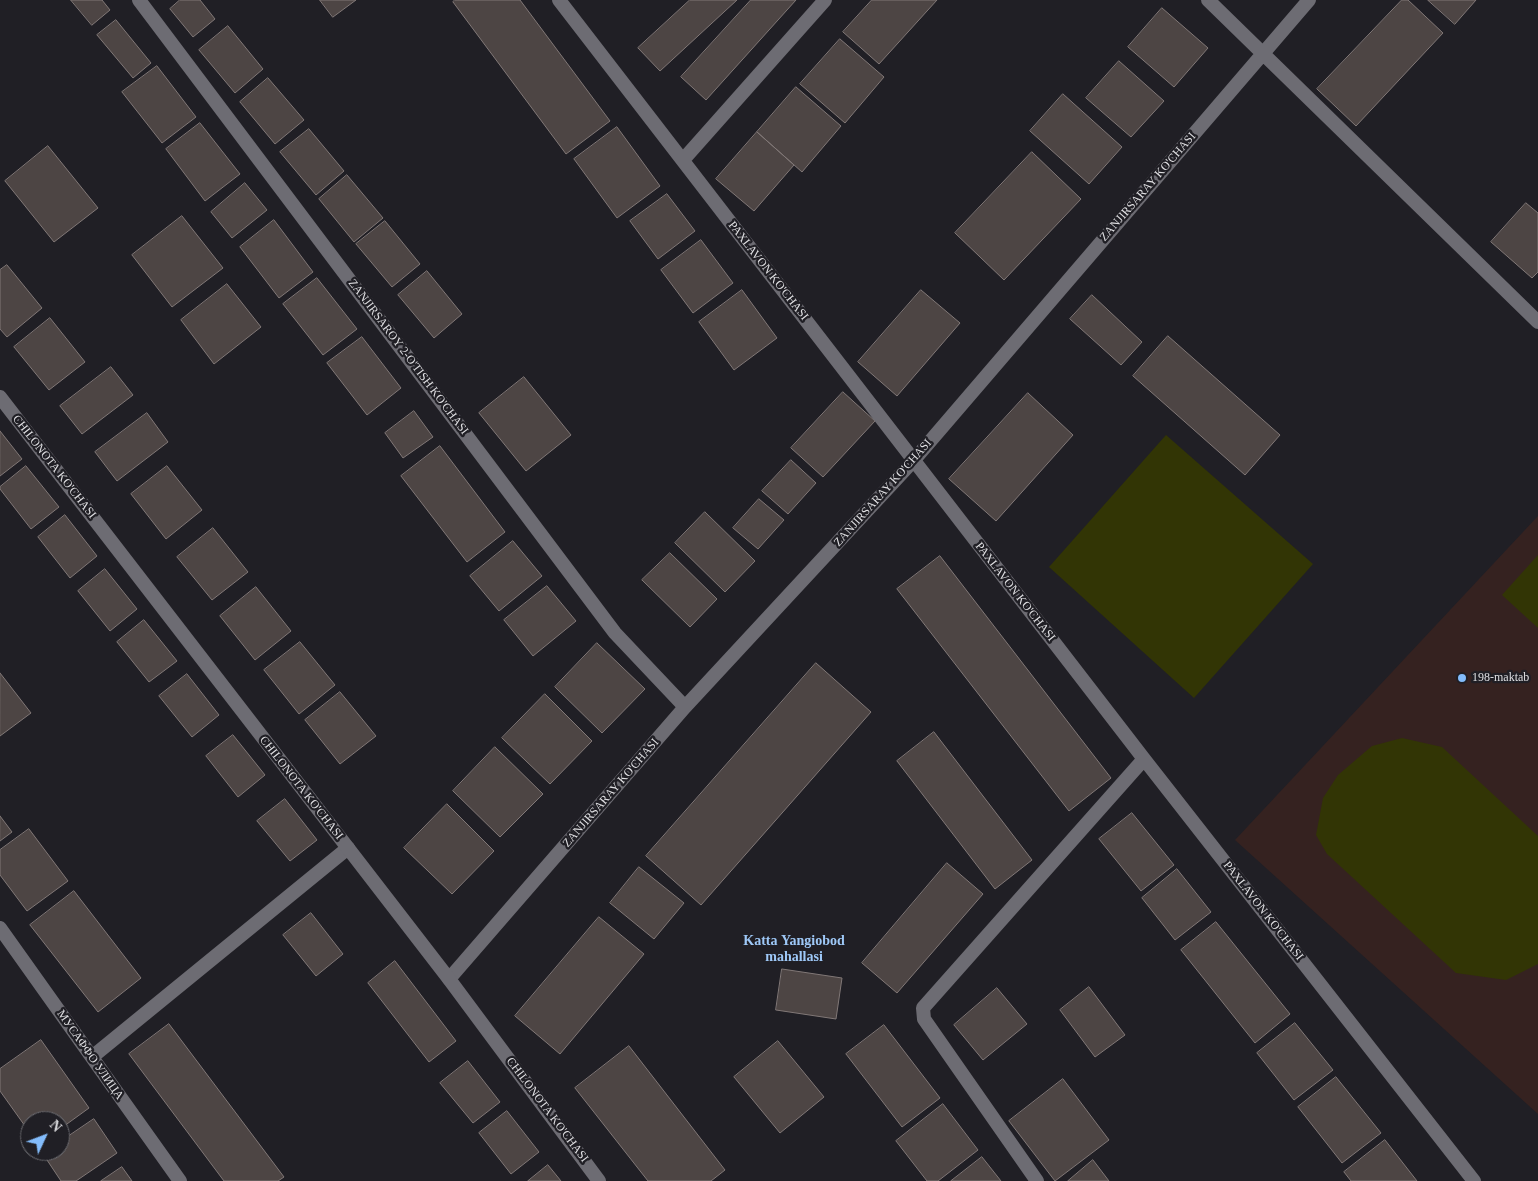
<!DOCTYPE html>
<meta charset="utf-8">
<style>
body{margin:0}
#map{position:relative;width:1538px;height:1181px;overflow:hidden;background:#201f25;font-family:Georgia,serif}
canvas{display:block}
.north{position:absolute;left:20px;top:1111px;width:50px;height:50px;box-sizing:border-box;background:#201f25;border:1px solid #6c6c71;border-radius:50%;rotate:47deg;font-size:14px;font-weight:700;line-height:20px;text-align:center;color:#dfdfe2}
.north::after{content:'';display:block;margin:auto;width:18px;height:22px;background:#83bcfb;clip-path:polygon(50% 0,100% 100%,50% 72%,0 100%)}
</style>
<div id="map">
<canvas width="1538" height="1181"></canvas>
<div class="north">N</div>
</div>
<script>
const context = document.querySelector('canvas').getContext('2d');
context.lineJoin = 'round';
function fill(path, color) {
  context.fillStyle = color;
  context.fill(path, 'evenodd');
}
function strokePath(path, color, width, dash) {
  context.strokeStyle = color;
  context.lineWidth = width;
  context.lineCap = dash ? 'butt' : 'round';
  context.setLineDash(dash || []);
  context.stroke(path);
}
function label(font, color, halo, rows, align = 'center') {
  context.font = font + ' Georgia,serif';
  context.lineWidth = 4.5;
  context.setLineDash([]);
  context.textBaseline = 'middle';
  context.strokeStyle = halo;
  context.fillStyle = color;
  for (const [text, x, y, turn = 0] of rows) {
    context.save();
    context.translate(x, y);
    context.rotate((+turn || 0) * Math.PI / 180);
    context.textAlign = isNaN(turn) ? turn : align;
    if (halo) context.strokeText(text, 0, 0);
    context.fillText(text, 0, 0);
    context.restore();
  }
}
fill(new Path2D(`
 M1538,516V1114L1235,840Z`), '#352220');
fill(new Path2D(`
 M1166,435L1313,564L1194,698L1049,567Z
 M1538,555V628L1502,595Z
 M1402,738L1442,747L1538,836V964L1506,980L1456,973L1327,854L1316,835L1323,798L1338,775L1372,746Z`), '#323505');
const building = new Path2D(`
 M71,0H102L110,10L92,25Z
 M180,0H200L215,19L193,37L170,9Z
 M320,0H356L333,17Z
 M455,0H520L610,121L566,154L453,2Z
 M690,0H737L660,71L638,48Z
 M751,0H796L706,100L681,77Z
 M872,0H937L879,64L843,32Z
 M1402,0H1408L1443,33L1356,126L1317,89Z
 M1428,0H1476L1455,24Z
 M1162,8L1208,48L1174,87L1128,47Z
 M116,20L151,63L133,78L97,35Z
 M228,26L263,69L235,93L199,50Z
 M840,39L884,77L845,123L800,84Z
 M1119,61L1164,101L1131,137L1086,98Z
 M157,66L196,117L162,143L122,92Z
 M268,78L304,120L275,144L240,102Z
 M796,87L841,126L802,172L757,132Z
 M1063,94L1122,147L1089,184L1030,131Z
 M200,123L240,174L205,201L166,149Z
 M617,127L660,186L617,218L574,159Z
 M309,129L344,171L316,195L280,152Z
 M757,132L794,165L754,211L716,179Z
 M48,146L98,208L54,242L5,181Z
 M1032,152L1081,199L1004,280L955,233Z
 M347,175L383,218L354,242L319,199Z
 M245,183L267,210L232,238L211,212Z
 M667,194L695,231L658,259L630,221Z
 M1526,203L1538,213V272L1532,278L1491,242Z
 M182,216L223,268L172,307L132,255Z
 M274,220L313,272L279,298L240,247Z
 M385,221L420,264L392,287L356,244Z
 M701,240L733,283L693,313L661,270Z
 M7,265L42,308L7,337L0,329V270Z
 M427,271L462,314L434,338L398,295Z
 M317,278L357,329L323,355L283,304Z
 M227,284L261,327L214,364L181,320Z
 M742,290L777,338L734,370L699,322Z
 M921,290L960,323L897,396L858,362Z
 M1092,295L1142,342L1121,365L1070,319Z
 M50,318L85,362L49,390L14,347Z
 M1168,336L1280,435L1245,475L1133,376Z
 M362,337L401,388L367,415L327,363Z
 M111,367L133,395L82,434L60,406Z
 M524,377L571,435L526,471L479,413Z
 M843,392L875,421L823,477L791,448Z
 M1028,393L1073,435L996,521L949,479Z
 M414,411L433,437L403,458L385,433Z
 M147,413L168,442L117,481L95,452Z
 M0,431L22,459L0,476Z
 M440,446L505,532L467,562L401,476Z
 M791,460L816,483L788,514L762,491Z
 M26,466L59,507L31,529L0,489V487Z
 M167,466L202,510L166,539L131,494Z
 M759,499L784,520L758,549L733,528Z
 M705,512L755,561L725,592L675,543Z
 M65,515L97,556L70,578L38,537Z
 M213,528L248,572L212,600L177,557Z
 M513,541L542,576L499,611L470,576Z
 M670,553L717,599L690,627L642,580Z
 M940,556L1111,778L1069,811L897,589Z
 M105,569L137,609L110,631L78,591Z
 M547,586L576,621L533,656L504,620Z
 M256,587L291,631L255,660L220,616Z
 M144,620L177,661L149,682L117,642Z
 M300,642L335,685L299,714L264,670Z
 M597,643L645,689L602,733L555,687Z
 M816,663L871,712L701,905L646,856Z
 M0,673L31,713L0,736Z
 M187,674L219,715L192,737L159,696Z
 M340,692L376,736L340,764L305,720Z
 M545,694L592,741L550,784L502,738Z
 M934,732L1032,860L995,889L897,761Z
 M233,735L265,775L238,797L206,756Z
 M495,747L543,794L500,837L453,791Z
 M285,799L317,840L290,861L257,821Z
 M447,804L494,851L452,894L404,848Z
 M1132,813L1174,865L1141,891L1099,839Z
 M0,816L12,832L0,841Z
 M29,829L68,881L27,911L0,875V850Z
 M947,863L983,894L897,993L862,963Z
 M639,867L684,903L654,939L610,903Z
 M1177,869L1211,912L1175,940L1142,898Z
 M74,891L141,978L98,1012L30,925Z
 M311,913L343,954L316,976L283,935Z
 M599,917L644,954L560,1054L515,1016Z
 M1216,922L1290,1014L1255,1043L1181,950Z
 M395,961L456,1041L429,1062L368,983Z
 M782,969L842,978L836,1019L776,1010Z
 M1089,987L1125,1035L1095,1057L1060,1010Z
 M997,988L1027,1024L983,1060L954,1025Z
 M1295,1023L1333,1070L1294,1100L1257,1053Z
 M169,1024L284,1177L278,1181H224L129,1054Z
 M884,1025L940,1098L902,1127L846,1054Z
 M41,1040L89,1108L60,1129V1121H30V1133L0,1091V1069Z
 M778,1041L824,1097L780,1133L734,1077Z
 M629,1046L725,1170L711,1181H648L575,1088Z
 M468,1061L500,1102L473,1123L440,1083Z
 M1336,1077L1381,1133L1342,1163L1298,1107Z
 M1063,1079L1109,1140L1055,1181L1009,1121Z
 M943,1104L978,1150L938,1181H927L896,1141Z
 M507,1111L539,1152L511,1174L479,1133Z
 M94,1119L117,1153L76,1181H61L43,1154L47,1151H60V1142Z
 M1385,1140L1417,1181H1351L1344,1172Z
 M982,1157L1001,1181H951Z
 M1093,1160L1109,1181H1068Z
 M548,1165L561,1181H528Z
 M122,1167L132,1181H101Z`);
fill(building, '#4d4544');
strokePath(building, '#817877', 1);
strokePath(new Path2D(`
 M139,0L615,633L685,707
 M559,0L1144,759L1474,1181
 M1208,0L1538,322
 M683,160L825,0
 M0,928L180,1181
 M449,979L685,707L914,460L1309,0
 M92,1057L348,848
 M1037,1181L924,1019L923,1008L1144,759`), '#6d6c73', 14);
strokePath(new Path2D(`
 M0,397L449,979L599,1181`), '#6d6c73', 14);
for (const [x, y, r, color] of [
 [1462,678,5,"#83bcfb"]
]) {
  const dot = new Path2D();
  dot.arc(x, y, r, 0, 2 * Math.PI);
  context.fillStyle = color;
  context.fill(dot);
  strokePath(dot, '#201f25', 2);
}
label('12px', '#dfdfe2', '#201f25', [
 ["ZANJIRSARAY KO'CHASI",1148,187,-49],
 ["PAXLAVON KO'CHASI",768,271,52],
 ["ZANJIRSAROY 2-O'TISH KO'CHASI",408,357,53],
 ["CHILONOTA KO'CHASI",54,467,52],
 ["ZANJIRSARAY KO'CHASI",883,493,-48],
 ["PAXLAVON KO'CHASI",1015,592,52],
 ["CHILONOTA KO'CHASI",301,788,52],
 ["ZANJIRSARAY KO'CHASI",611,793,-49],
 ["PAXLAVON KO'CHASI",1263,911,52],
 ["МУСАФФО УЛИЦА",90,1055,55],
 ["CHILONOTA KO'CHASI",547,1110,53]
]);
label('12px', '#dfdfe2', '#201f25', [
 ["198-maktab",1472,678]
], 'left');
label('bold 14px', '#9ec8f7', '#201f25', [
 ["Katta Yangiobod",794,941],
 ["mahallasi",794,957]
]);
</script>
